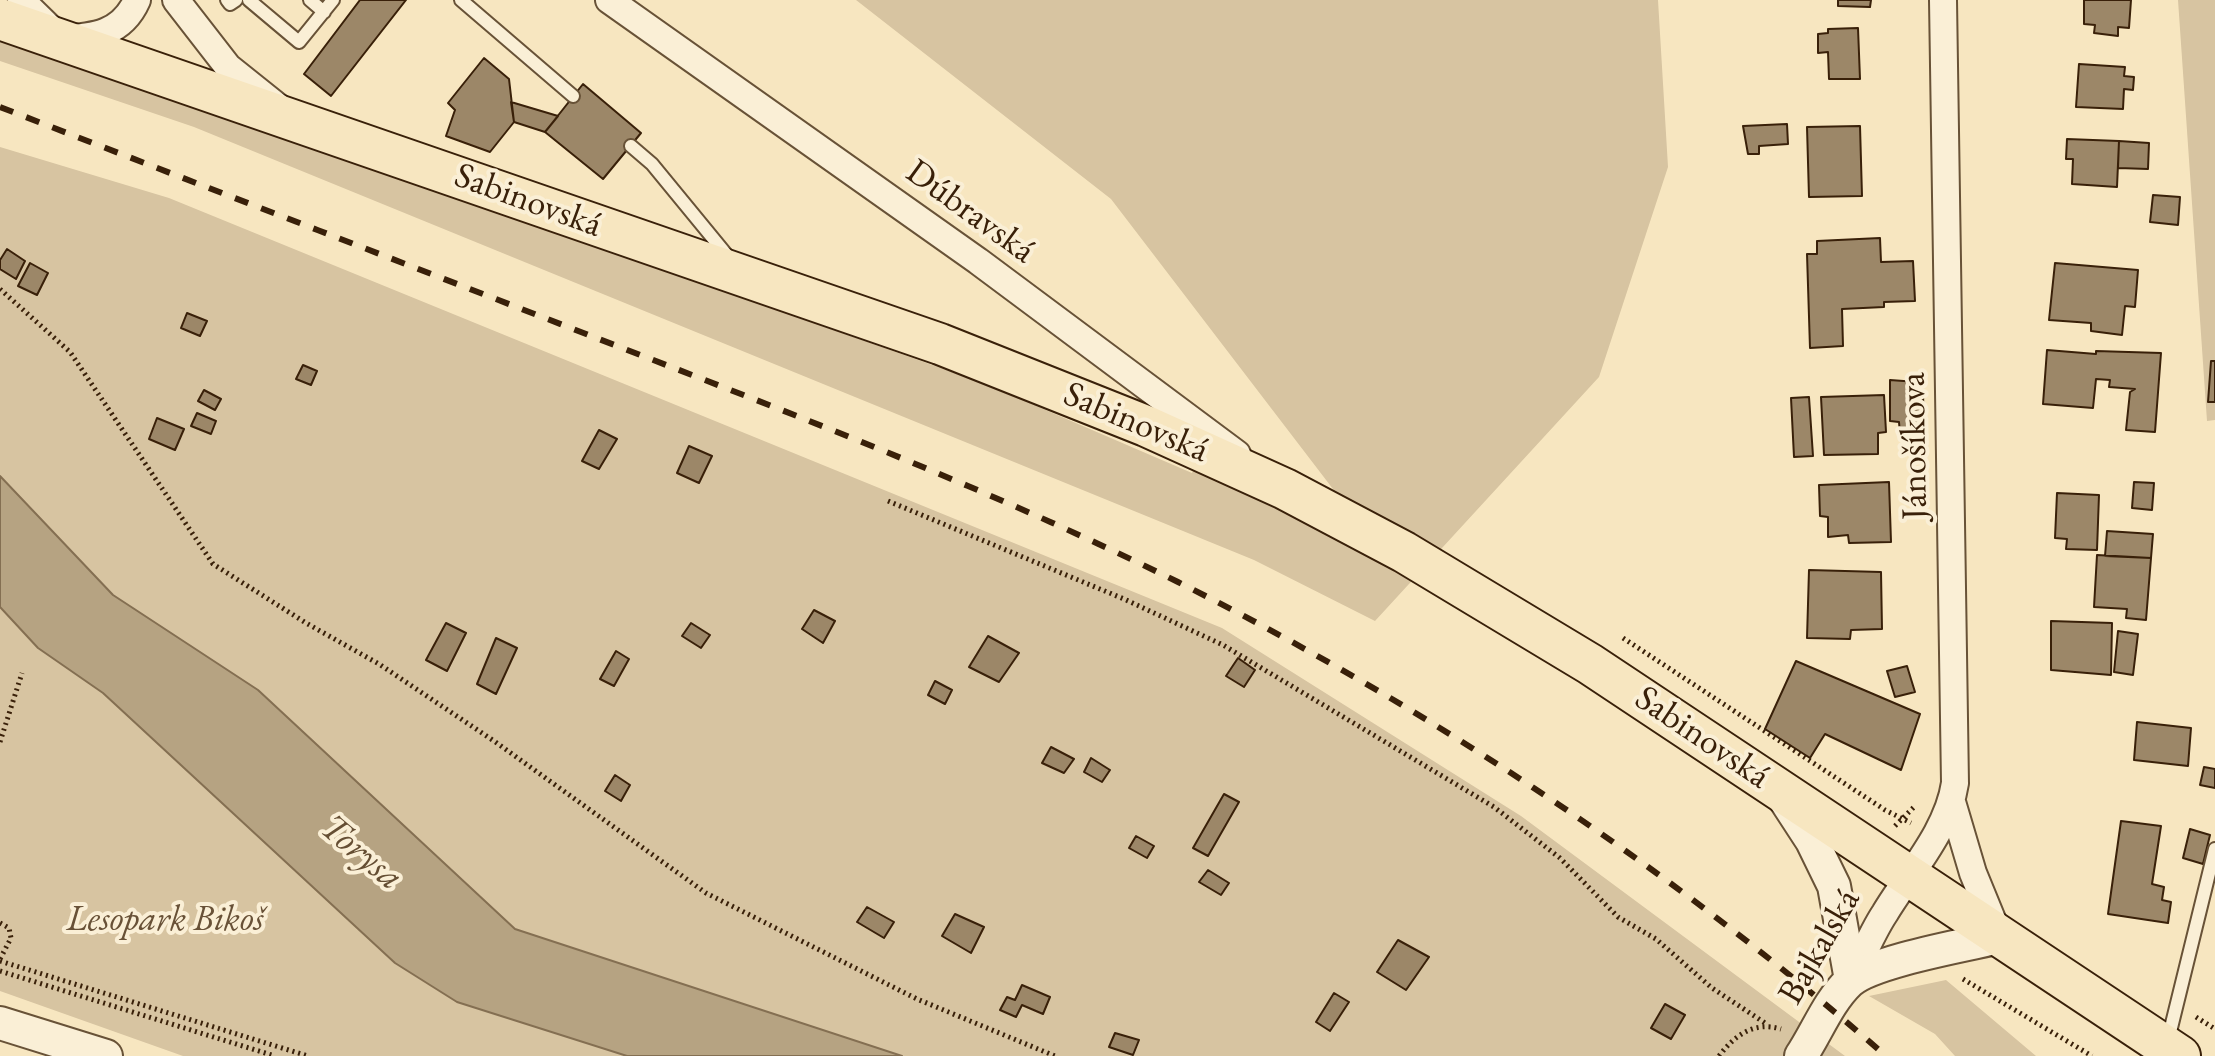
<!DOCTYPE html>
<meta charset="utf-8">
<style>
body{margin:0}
canvas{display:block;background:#f7e6c0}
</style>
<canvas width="2215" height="1056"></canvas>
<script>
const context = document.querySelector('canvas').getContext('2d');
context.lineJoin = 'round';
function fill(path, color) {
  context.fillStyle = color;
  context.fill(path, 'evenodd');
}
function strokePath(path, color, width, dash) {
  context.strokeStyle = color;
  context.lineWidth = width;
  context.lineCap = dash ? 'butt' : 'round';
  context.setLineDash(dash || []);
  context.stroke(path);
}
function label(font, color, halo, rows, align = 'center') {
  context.font = font + ' "EB Garamond",serif';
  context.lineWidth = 8;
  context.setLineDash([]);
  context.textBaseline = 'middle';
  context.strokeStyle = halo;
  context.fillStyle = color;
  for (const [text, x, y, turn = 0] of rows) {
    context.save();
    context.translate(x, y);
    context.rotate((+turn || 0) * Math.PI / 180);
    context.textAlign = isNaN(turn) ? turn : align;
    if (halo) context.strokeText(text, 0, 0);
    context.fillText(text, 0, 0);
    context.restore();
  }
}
fill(new Path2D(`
 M856,0H1658L1668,167L1599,377L1375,621L1254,560L194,127L0,61V34L983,383L1192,473L1199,457L1372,540L1111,199Z
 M2178,0H2215V420L2207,421Z
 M0,147L169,198L1222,628L1521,816L1845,1056H902L515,929L258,690L113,595L0,476Z
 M0,607L38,648L103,693L395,963L627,1056H183L0,991Z
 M1946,980L2036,1056H1955L1935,1034L1869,996Z`), '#d7c4a1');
const water = new Path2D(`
 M0,476L113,595L258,690L515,929L902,1056H627L457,1002L395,963L103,693L38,648L0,607Z`);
fill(water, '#b6a382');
strokePath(water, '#846f52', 2);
const building = new Path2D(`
 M360,0H406L331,96L304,74Z
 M1838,0H1871L1870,7L1838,6Z
 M2084,0H2131L2129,28L2118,27V36L2094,33L2095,25L2084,24Z
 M1858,28L1860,79H1829L1828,52L1818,53V34L1828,33V29Z
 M484,58L509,79L514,122L490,152L446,136L455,110L448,103Z
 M2079,64L2125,67L2124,76L2134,77L2133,90L2124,89L2123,109L2076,107Z
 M583,84L641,133L603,179L545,132Z
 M511,102L558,116L545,132L514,122Z
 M1787,124L1788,144L1759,146V154H1748L1743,126Z
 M1860,126L1862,196L1809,197L1807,127Z
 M2067,139L2119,141L2117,187L2072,184L2073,159H2066Z
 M2119,141L2149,143L2148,169L2118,168Z
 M2153,195L2180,197L2178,225L2150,222Z
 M1880,238L1881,262L1913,261L1915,301L1884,302V307L1842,309L1843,346L1810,348L1807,254H1817V241Z
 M7,249L25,261L16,279L0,269V260Z
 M30,263L48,273L37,295L18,286Z
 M2055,263L2138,270L2135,307L2125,306L2122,335L2091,331V323L2049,320Z
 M187,313L207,321L200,336L181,328Z
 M2047,350L2096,354V351L2161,353L2155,432L2126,430L2130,392L2135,389L2109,387L2110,380L2096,379L2093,408L2043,404Z
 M2211,361H2215V402H2208Z
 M303,365L317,371L311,385L296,379Z
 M1890,380L1917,382L1918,392L1923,393L1924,433L1900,434L1899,422L1890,421Z
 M204,390L221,399L215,410L198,401Z
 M1884,395L1886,432L1878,433V454L1824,455L1821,397Z
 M1809,397L1813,456L1794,457L1791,398Z
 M197,413L216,421L211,434L191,426Z
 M157,418L184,429L175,450L149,439Z
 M599,430L617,439L599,469L582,461Z
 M689,446L712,456L699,483L677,473Z
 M1889,482L1891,542L1849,543L1848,535L1828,537V517L1820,516L1819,485Z
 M2134,482L2154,483L2152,510L2132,508Z
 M2057,493L2099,495L2097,550L2066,549L2067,539L2055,538Z
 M2107,531L2153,534L2151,558L2105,556Z
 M2097,555L2151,558L2146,620L2126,618L2127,609L2094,607Z
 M1809,570L1881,572L1882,629L1851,630L1850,639L1807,638Z
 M814,610L835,621L823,643L802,629Z
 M2051,621L2112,623L2111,675L2051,670Z
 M446,623L466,633L447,671L426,660Z
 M691,623L710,635L701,648L682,636Z
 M2118,631L2138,634L2133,675L2114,672Z
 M988,636L1019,653L999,682L969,667Z
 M496,638L517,648L496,694L477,684Z
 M616,651L629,659L614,686L600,679Z
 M1238,658L1255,670L1244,687L1226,676Z
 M1796,661L1920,714L1901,770L1825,734L1810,758L1765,729Z
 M1907,666L1915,692L1895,697L1887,671Z
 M935,681L952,690L945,704L928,695Z
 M2137,722L2191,728L2188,766L2134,760Z
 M1051,747L1074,759L1064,773L1042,763Z
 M1091,758L1110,770L1102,782L1084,772Z
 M2204,767L2215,769V788L2200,785Z
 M615,775L630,785L621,801L605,791Z
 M1224,794L1239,802L1208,856L1193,848Z
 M2121,821L2161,826L2152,884L2164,887L2162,900L2171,902L2168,923L2108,914Z
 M2190,829L2210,835L2203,864L2183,858Z
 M1136,836L1154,846L1147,858L1129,848Z
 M1208,870L1229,883L1221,895L1199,882Z
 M867,907L894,922L884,938L857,922Z
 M955,914L984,927L971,953L942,936Z
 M1398,940L1429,957L1406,990L1377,972Z
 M1022,985L1050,997L1043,1014L1022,1005L1016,1017L1000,1010L1007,997L1015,1000Z
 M1334,993L1349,1002L1330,1031L1316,1022Z
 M1665,1004L1685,1015L1671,1039L1651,1028Z
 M1115,1033L1139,1040L1133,1055L1109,1047Z`);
fill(building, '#9c8768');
strokePath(building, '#392009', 2);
const service = new Path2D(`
 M227,0L230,4L236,0
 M249,0L299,42L333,0
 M310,0L324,12
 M461,0L573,96
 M631,146L652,164L730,259
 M2168,1040L2215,849`);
const minor = new Path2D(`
 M21,0L61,39C94,37 122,34 137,0
 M176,0L228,67L278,107
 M609,0L978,261L1237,454
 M1952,802L1973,873L1998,934
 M1851,980C1862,958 1871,934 1885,913C1909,873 1948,831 1955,783L1943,0`);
const tertiary = new Path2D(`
 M1782,795L1812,841L1834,886L1851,980
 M0,1023L106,1056
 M1801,1056C1817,1032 1828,1002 1849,982C1872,961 1966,945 2000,937`);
const primary = new Path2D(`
 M0,19L940,344L1146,426L1285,489L1404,552L1590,664L2180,1056`);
strokePath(service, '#685237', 16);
strokePath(minor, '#685237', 30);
strokePath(tertiary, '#685237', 36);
strokePath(primary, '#392009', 44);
strokePath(new Path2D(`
 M0,289L70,352L213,564L306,623L379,664L494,741L706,893L917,999L1055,1056
 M888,501L1124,599L1223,645L1494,807L1560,858L1618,917L1656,939L1712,988L1768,1025
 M1623,638L1885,810L1911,823
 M0,742L22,673
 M1895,826L1916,805
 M0,923L9,928L11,938L0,959
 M0,961L308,1056
 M0,971L275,1056
 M1963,979L2092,1056
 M2196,1017L2215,1029
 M1719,1056C1735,1035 1754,1021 1781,1029`), '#392009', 5, [2, 4]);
strokePath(service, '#faefd6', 12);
strokePath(minor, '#faefd6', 26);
strokePath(tertiary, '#faefd6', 32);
strokePath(primary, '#f7e6c0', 40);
strokePath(new Path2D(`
 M0,107C206,187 411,266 617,346C806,419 996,492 1178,582C1431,709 1672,869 1886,1056`), '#392009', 6, [14, 14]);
label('36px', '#392009', '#faefd6', [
 ["Sabinovská",528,201,20],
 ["Dúbravská",970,212,36],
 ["Sabinovská",1136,423,23],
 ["Jánošíkova",1915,446,-91],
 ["Sabinovská",1702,738,34],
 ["Bajkalská",1820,947,-60]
]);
label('italic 36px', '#685137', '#faefd6', [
 ["Lesopark Bikoš",165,920]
]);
label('italic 38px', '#654e33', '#faefd6', [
 ["Torysa",361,853,40]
]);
</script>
